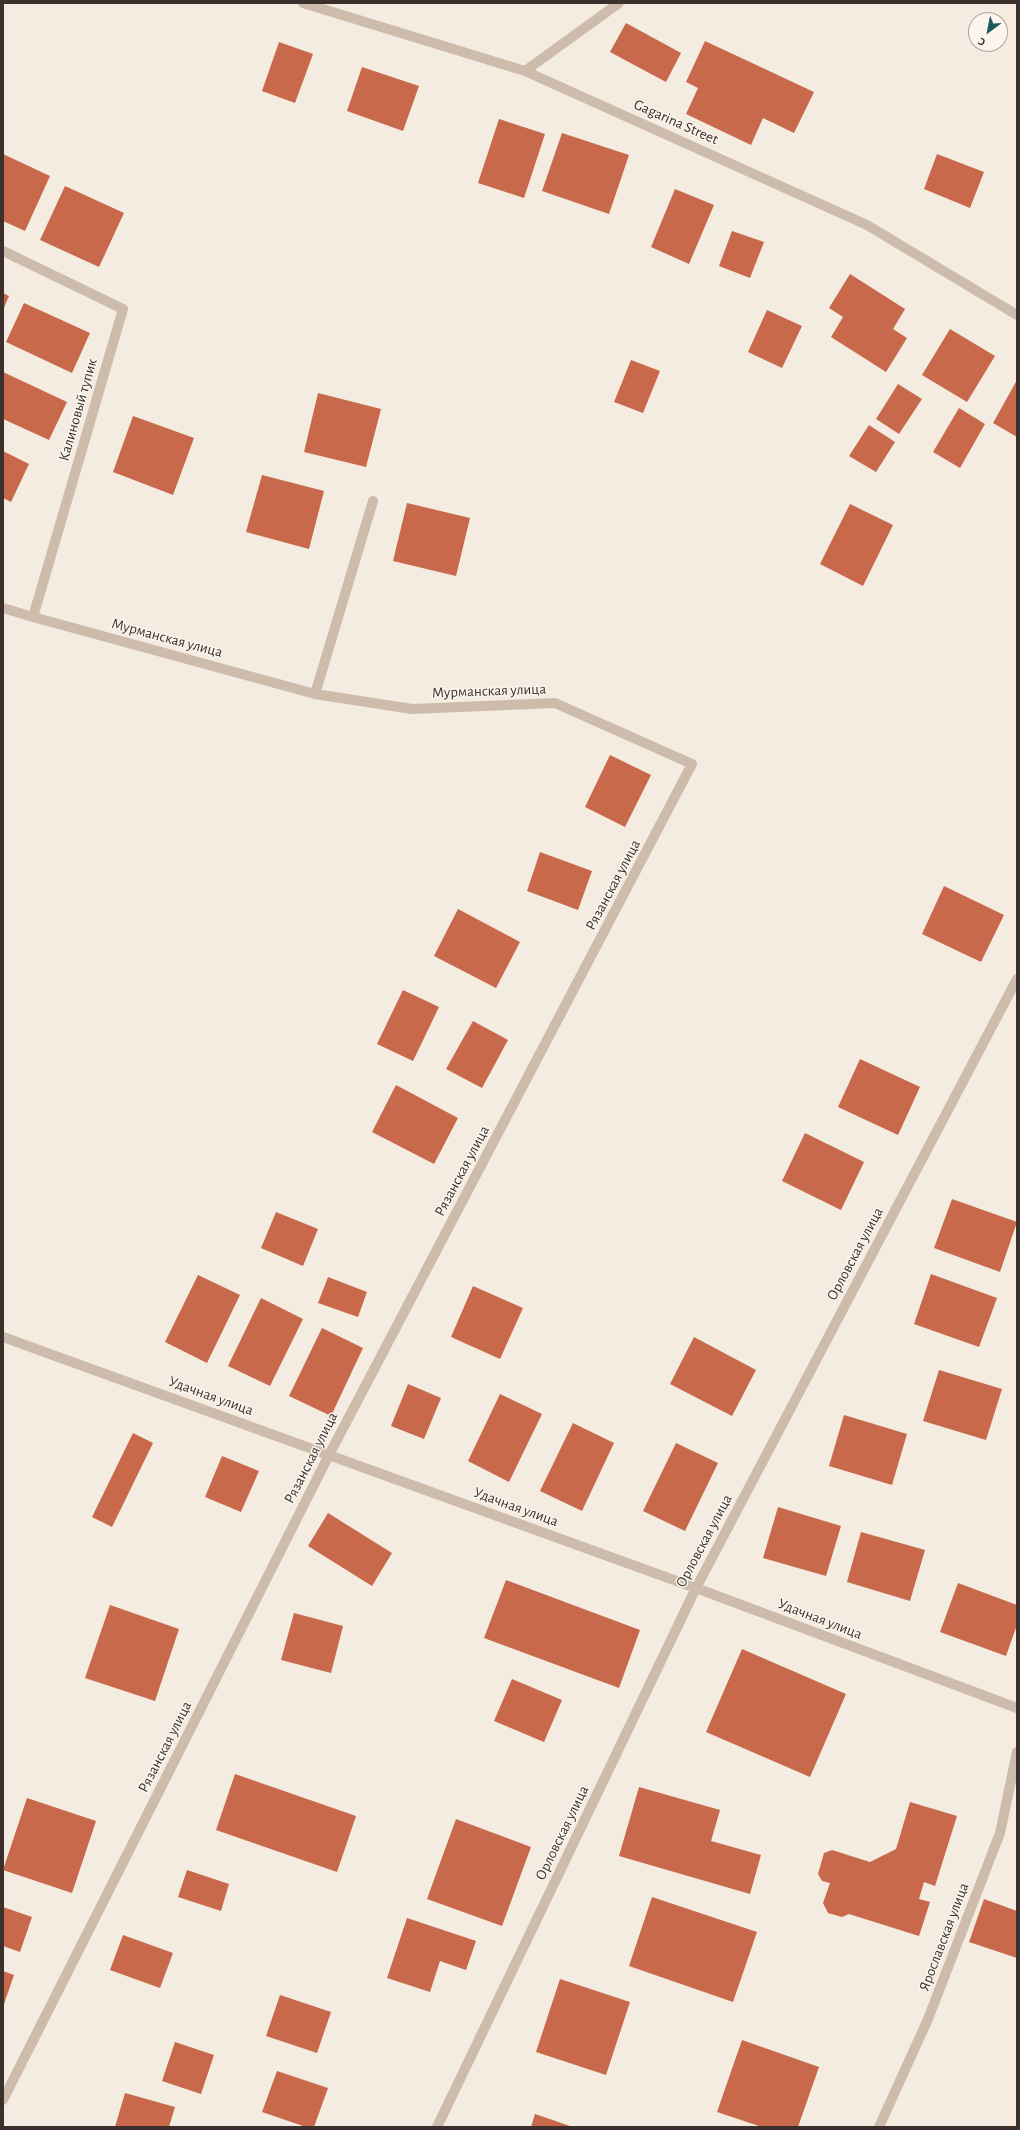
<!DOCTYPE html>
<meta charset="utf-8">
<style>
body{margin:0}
#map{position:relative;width:1020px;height:2130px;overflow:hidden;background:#f4ebe1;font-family:"Alegreya Sans",sans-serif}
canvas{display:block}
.frame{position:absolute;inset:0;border:4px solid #3b302b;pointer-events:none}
.north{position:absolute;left:968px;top:12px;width:40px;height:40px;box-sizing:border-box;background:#fbf5ee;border:1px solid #aea6a0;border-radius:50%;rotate:212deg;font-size:11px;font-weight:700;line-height:16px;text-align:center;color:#3b302b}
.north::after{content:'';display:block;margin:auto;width:14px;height:18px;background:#1f5a5e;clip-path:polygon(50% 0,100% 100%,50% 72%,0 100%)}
</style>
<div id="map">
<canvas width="1020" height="2130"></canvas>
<div class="frame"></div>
<div class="north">С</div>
</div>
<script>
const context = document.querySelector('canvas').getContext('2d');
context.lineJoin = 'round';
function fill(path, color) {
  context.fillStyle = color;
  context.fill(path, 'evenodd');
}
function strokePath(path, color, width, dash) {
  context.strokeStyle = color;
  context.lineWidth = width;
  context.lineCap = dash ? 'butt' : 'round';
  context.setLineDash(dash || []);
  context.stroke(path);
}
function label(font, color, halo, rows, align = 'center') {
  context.font = font + ' "Alegreya Sans",sans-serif';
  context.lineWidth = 3;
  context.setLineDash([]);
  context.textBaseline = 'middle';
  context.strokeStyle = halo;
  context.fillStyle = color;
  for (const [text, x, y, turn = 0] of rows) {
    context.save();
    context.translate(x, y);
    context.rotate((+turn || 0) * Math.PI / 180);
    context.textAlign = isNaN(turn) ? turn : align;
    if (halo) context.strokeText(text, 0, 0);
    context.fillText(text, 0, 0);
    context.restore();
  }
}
fill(new Path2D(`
 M626,23L681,53L666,82L610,52Z
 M705,41L814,92L794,133L763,118L751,145L686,114L698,88L686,82Z
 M279,42L313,54L295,103L262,91Z
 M362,67L419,86L403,131L347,111Z
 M499,119L545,134L524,198L478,183Z
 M562,133L629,155L609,214L542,191Z
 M3,154L50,176L25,231L3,221Z
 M937,154L984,172L970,208L924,189Z
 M65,186L124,213L99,267L40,240Z
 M675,189L714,205L689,264L651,247Z
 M732,231L764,242L750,278L719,266Z
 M850,274L905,309L893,329L907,338L886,372L831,337L843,317L829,308Z
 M3,293L9,296L3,310Z
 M24,303L90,333L72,373L6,342Z
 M767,310L802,326L782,368L748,352Z
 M950,329L995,356L967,402L922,375Z
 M631,360L660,371L643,413L614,402Z
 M3,372L67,402L49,440L3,419Z
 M1017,380V437L993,423Z
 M898,384L922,399L899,434L876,419Z
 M318,393L381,409L366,467L304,452Z
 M959,408L985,424L960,468L933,452Z
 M133,416L194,438L173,495L113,472Z
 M869,425L895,442L876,472L849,456Z
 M3,451L29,464L11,502L3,498Z
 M262,475L324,491L309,549L246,532Z
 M407,503L470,518L456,576L393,561Z
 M850,504L893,525L863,586L820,564Z
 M610,755L651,775L625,827L585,807Z
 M540,852L592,871L578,910L527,891Z
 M944,886L1004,915L981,962L922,934Z
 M458,909L520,942L496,988L434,956Z
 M403,990L439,1007L413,1061L377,1044Z
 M473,1021L508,1040L482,1088L446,1069Z
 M860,1059L920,1087L898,1135L838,1107Z
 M396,1085L458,1118L434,1164L372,1132Z
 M805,1133L864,1162L841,1210L782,1181Z
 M952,1199L1017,1222L1000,1272L934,1248Z
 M276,1212L318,1229L303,1266L261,1248Z
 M931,1274L997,1298L979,1347L914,1324Z
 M198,1275L240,1295L207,1363L165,1342Z
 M328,1277L367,1292L358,1317L318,1303Z
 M473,1286L523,1308L500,1359L451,1337Z
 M261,1298L303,1319L270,1386L228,1366Z
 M322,1328L363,1348L331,1416L289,1396Z
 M694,1337L756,1370L732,1416L670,1384Z
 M939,1370L1002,1389L986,1440L923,1421Z
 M408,1384L441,1398L424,1439L391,1426Z
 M500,1394L542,1414L509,1482L468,1461Z
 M844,1415L907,1434L892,1485L829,1466Z
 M573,1423L614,1443L582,1511L540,1491Z
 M133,1433L153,1443L112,1527L92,1517Z
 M676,1443L718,1463L685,1531L643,1511Z
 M222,1456L259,1471L241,1512L205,1497Z
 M778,1507L841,1526L826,1576L763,1558Z
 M328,1513L392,1553L372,1586L308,1546Z
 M861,1532L925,1550L910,1601L847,1582Z
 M506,1580L640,1630L619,1688L484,1638Z
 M958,1583L1017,1605V1625L1006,1656L940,1632Z
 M110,1605L179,1629L155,1701L85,1678Z
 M294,1613L343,1626L331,1673L281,1660Z
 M742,1649L846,1694L810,1777L706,1732Z
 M512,1679L562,1700L544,1742L494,1721Z
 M235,1774L356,1816L337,1872L216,1830Z
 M639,1787L720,1810L711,1841L761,1855L750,1894L619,1856Z
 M27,1798L96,1821L72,1893L3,1870Z
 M910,1802L957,1816L935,1886L924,1882L919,1899L930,1902L919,1936L849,1914L842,1917L828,1913L823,1903L830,1883L822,1881L818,1874L824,1853L832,1850L870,1862L896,1849Z
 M456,1819L531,1847L502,1926L427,1899Z
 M187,1870L229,1884L221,1911L178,1897Z
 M652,1897L757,1932L733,2002L629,1966Z
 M984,1899L1017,1911V1958L969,1942Z
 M3,1907L32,1917L20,1952L3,1946Z
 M407,1918L476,1941L466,1970L440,1961L430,1992L387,1978Z
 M123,1935L173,1953L160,1988L110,1970Z
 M3,1971L14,1975L3,2007Z
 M560,1979L630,2002L606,2075L536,2052Z
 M280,1995L331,2012L317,2053L266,2036Z
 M742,2040L819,2067L798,2127H762L717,2112Z
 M175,2042L214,2055L201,2094L162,2081Z
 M277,2071L328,2088L314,2127H306L262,2112Z
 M125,2093L175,2107L169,2127H115Z
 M535,2114L573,2127H531Z`), '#c8694b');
strokePath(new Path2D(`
 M303,3L525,71L867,225L1017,315
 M525,71L619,3
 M3,251L123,309L33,617L3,608
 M315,694L373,501
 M3,1337L696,1588L1017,1708
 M3,2100L329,1455L692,764L555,703L412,709L315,694L33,617
 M437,2127L696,1588L1017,979
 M879,2127L928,2019L1000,1833L1017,1752`), '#cdbbac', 10);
label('15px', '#3b302b', '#fbf5ee', [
 ["Gagarina Street",676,122,24],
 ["Калиновый тупик",78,410,-74],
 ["Мурманская улица",167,638,15],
 ["Мурманская улица",489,691,-2],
 ["Рязанская улица",613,885,-62],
 ["Рязанская улица",462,1171,-62],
 ["Орловская улица",855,1254,-62],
 ["Удачная улица",211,1396,20],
 ["Рязанская улица",311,1458,-63],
 ["Удачная улица",516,1507,20],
 ["Орловская улица",704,1541,-62],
 ["Удачная улица",820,1619,21],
 ["Рязанская улица",165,1747,-63],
 ["Орловская улица",562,1833,-64],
 ["Ярославская улица",944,1937,-69]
]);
</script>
